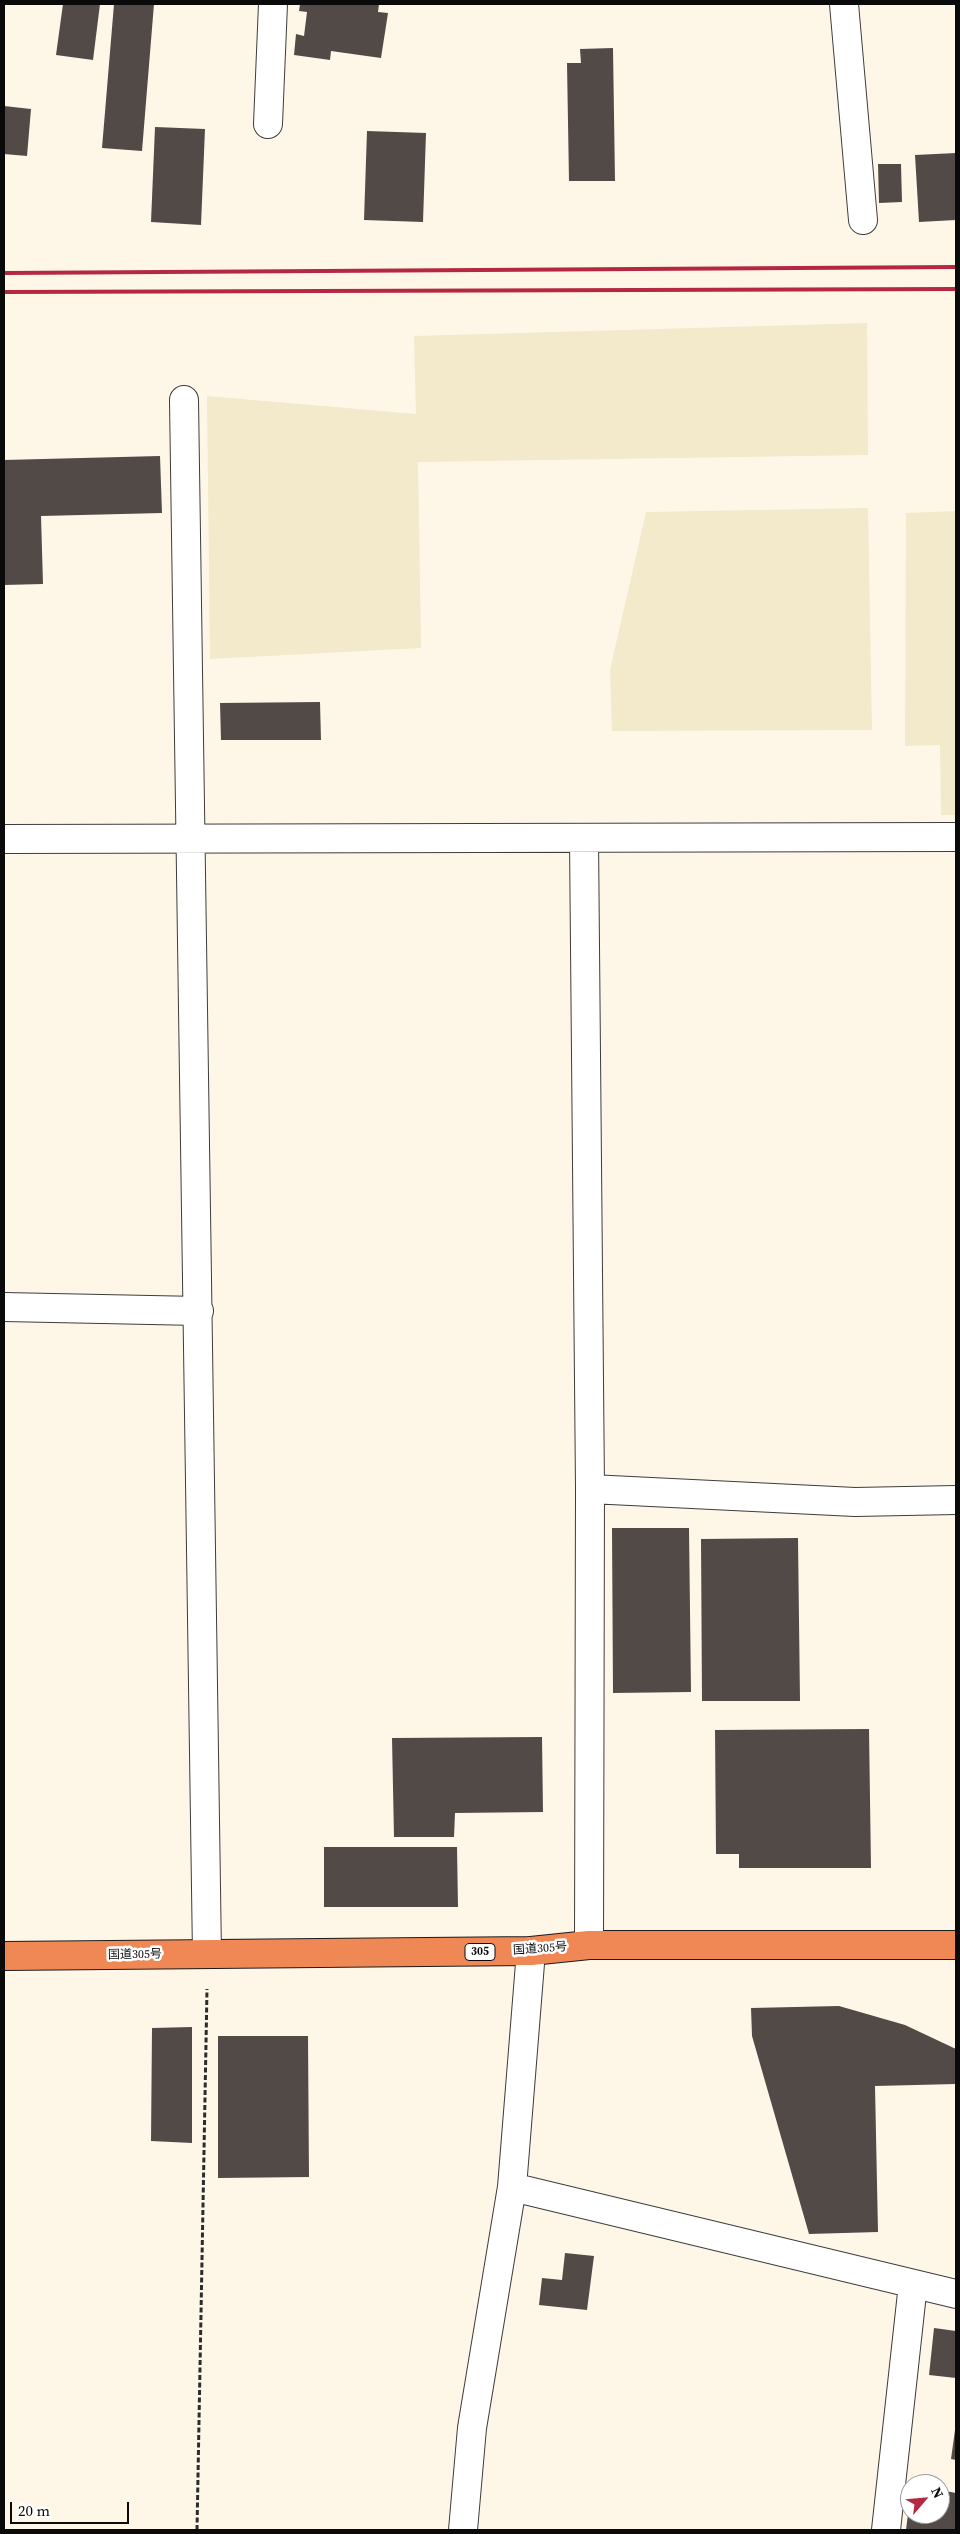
<!DOCTYPE html>
<meta charset="utf-8">
<style>
body{margin:0}
#map{position:relative;width:960px;height:2534px;overflow:hidden;background:#fef7e8;font-family:"Source Serif 4",serif}
canvas{display:block}
.frame{position:absolute;inset:0;border:5px solid #0a0a0a;pointer-events:none}
.north{position:absolute;left:900px;top:2474px;width:50px;height:50px;box-sizing:border-box;background:#fff;border:1px solid #9d9d9d;border-radius:50%;rotate:63deg;font-size:14px;font-weight:700;line-height:20px;text-align:center;color:#0a0a0a}
.north::after{content:'';display:block;margin:auto;width:18px;height:22px;background:#b52841;clip-path:polygon(50% 0,100% 100%,50% 72%,0 100%)}
.scale{position:absolute;left:10px;top:2502px;width:119px;height:22px;box-sizing:border-box;border:2px solid #0a0a0a;border-top:0;padding-left:6px;font-size:15px;line-height:18px;white-space:nowrap;color:#0a0a0a;-webkit-text-stroke:4px #fff;paint-order:stroke}
</style>
<div id="map">
<canvas width="960" height="2534"></canvas>
<div class="frame"></div>
<div class="north">N</div>
<div class="scale">20 m</div>
</div>
<script>
const context = document.querySelector('canvas').getContext('2d');
context.lineJoin = 'round';
function fill(path, color) {
  context.fillStyle = color;
  context.fill(path, 'evenodd');
}
function strokePath(path, color, width, dash) {
  context.strokeStyle = color;
  context.lineWidth = width;
  context.lineCap = dash ? 'butt' : 'round';
  context.setLineDash(dash || []);
  context.stroke(path);
}
function label(font, color, halo, rows, align = 'center') {
  context.font = font + ' "Source Serif 4","Noto Sans JP",serif';
  context.lineWidth = 5;
  context.setLineDash([]);
  context.textBaseline = 'middle';
  context.strokeStyle = halo;
  context.fillStyle = color;
  for (const [text, x, y, turn = 0] of rows) {
    context.save();
    context.translate(x, y);
    context.rotate((+turn || 0) * Math.PI / 180);
    context.textAlign = isNaN(turn) ? turn : align;
    if (halo) context.strokeText(text, 0, 0);
    context.fillText(text, 0, 0);
    context.restore();
  }
}
fill(new Path2D(`
 M867,323L868,455L418,462L421,648L210,659L207,396L416,414L414,336Z
 M868,508L872,730L612,731L610,670L646,512Z
 M956,511V815H941L940,745L905,746L906,513Z`), '#f2eaca');
fill(new Path2D(`
 M63,4H100L93,60L56,55Z
 M114,4H154L142,151L102,148Z
 M300,4H379L378,12L388,13L381,58L331,51L330,60L294,55L296,34L304,36L307,12L299,11Z
 M613,48L615,181H569L567,63H581L580,49Z
 M4,106L31,109L27,156L4,154Z
 M155,127L205,129L201,225L151,222Z
 M367,131L426,133L423,222L364,220Z
 M956,153V220L919,222L915,155Z
 M878,164H901L902,202L879,203Z
 M160,456L162,513L41,516L43,584L4,585V460Z
 M320,702L321,740H221L220,703Z
 M612,1528H689L691,1692L613,1693Z
 M798,1538L800,1701H702L701,1539Z
 M869,1729L871,1868H739V1854H716L715,1730Z
 M542,1737L543,1812L455,1813L454,1837H394L392,1738Z
 M324,1847H457L458,1907H324Z
 M839,2006L905,2025L956,2049V2084L875,2086L878,2232L809,2234L752,2036L751,2008Z
 M192,2027V2143L151,2141L152,2028Z
 M218,2036H308L309,2177L218,2178Z
 M565,2253L594,2256L587,2310L539,2305L542,2278L562,2280Z
 M934,2328L956,2331V2378L929,2375Z
 M955,2430H956V2460L951,2459Z
 M940,2490L956,2493V2530H906L908,2514H940Z`), '#524a47');
const street = new Path2D(`
 M844,4L863,220
 M268,124L273,4
 M184,400L207,1954
 M584,838L590,1489L589,1945
 M4,839L956,837
 M4,1307L199,1311
 M590,1489L855,1502L956,1500
 M512,2187L956,2294
 M463,2530L472,2428L512,2187L531,1951
 M886,2530L913,2284`);
const highway = new Path2D(`
 M4,1956L531,1951L589,1945H956`);
strokePath(street, '#3d3d3d', 30);
strokePath(highway, '#1b1b1b', 30);
strokePath(new Path2D(`
 M197,2530L207,1989`), '#2c2c2c', 3, [5, 2.5]);
strokePath(street, '#fff', 28);
strokePath(highway, '#f08855', 28);
strokePath(new Path2D(`
 M4,273L956,267
 M4,292L956,289`), '#b52841', 4);
for (const [x, y, w] of [
 [480,1952,30]
]) {
  const box = new Path2D();
  box.roundRect(x - w / 2, y - 8.5, w, 17, 4);
  context.fillStyle = '#fff';
  context.fill(box);
  strokePath(box, '#0a0a0a', 1);
}
label('bold 11px', '#0a0a0a', null, [
 ["305",480,1952]
]);
label('12px', '#0a0a0a', '#fff', [
 ["国道305号",540,1949,-4],
 ["国道305号",135,1955,-1]
]);
</script>
